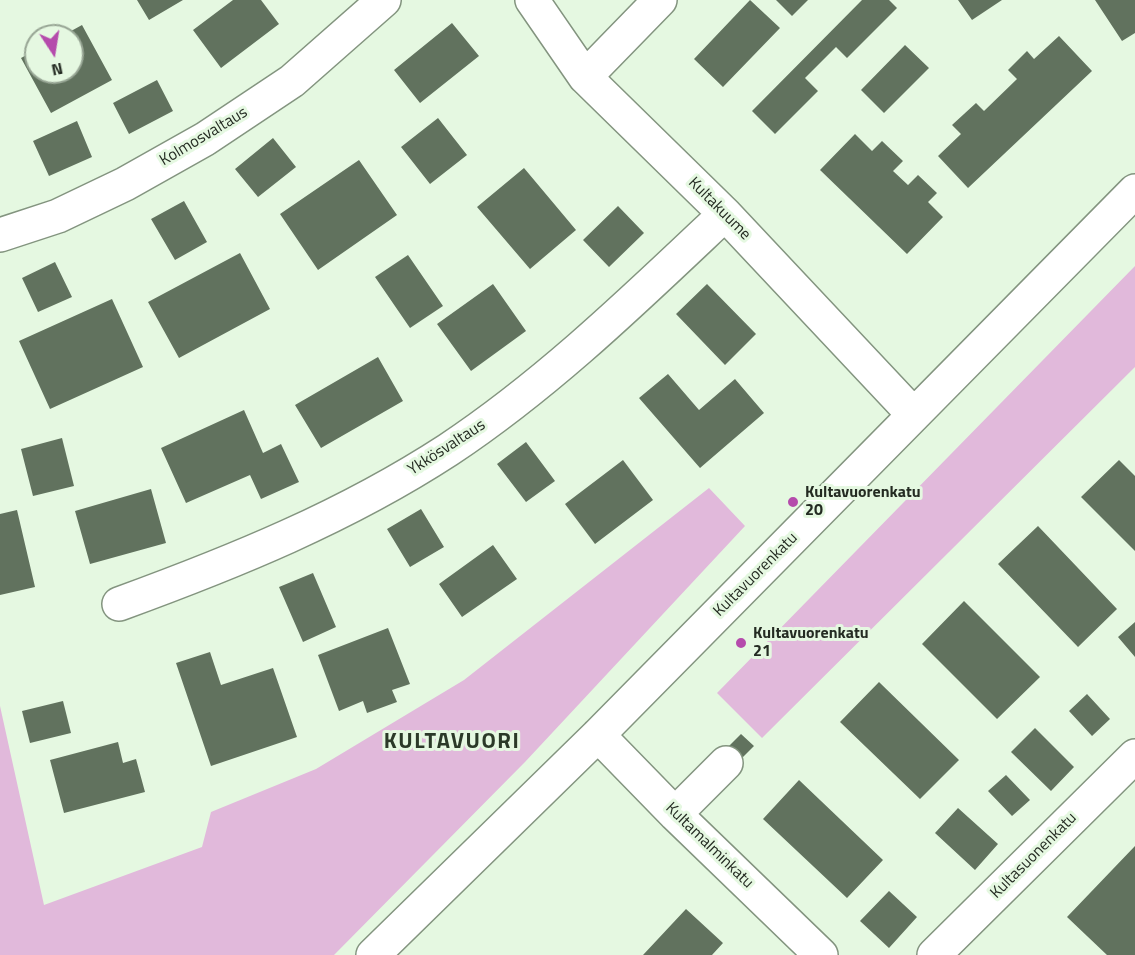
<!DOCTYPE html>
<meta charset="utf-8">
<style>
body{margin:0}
#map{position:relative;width:1135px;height:955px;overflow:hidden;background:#e5f8e1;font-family:"Titillium Web",sans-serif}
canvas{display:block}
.north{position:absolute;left:24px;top:24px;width:60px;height:60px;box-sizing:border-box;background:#e5f8e1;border:2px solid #98a695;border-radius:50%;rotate:168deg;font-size:16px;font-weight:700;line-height:24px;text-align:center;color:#242b22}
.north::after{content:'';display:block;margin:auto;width:21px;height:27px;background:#b54bac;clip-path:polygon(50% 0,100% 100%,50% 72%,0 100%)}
</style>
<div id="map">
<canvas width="1135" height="955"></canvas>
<div class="north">N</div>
</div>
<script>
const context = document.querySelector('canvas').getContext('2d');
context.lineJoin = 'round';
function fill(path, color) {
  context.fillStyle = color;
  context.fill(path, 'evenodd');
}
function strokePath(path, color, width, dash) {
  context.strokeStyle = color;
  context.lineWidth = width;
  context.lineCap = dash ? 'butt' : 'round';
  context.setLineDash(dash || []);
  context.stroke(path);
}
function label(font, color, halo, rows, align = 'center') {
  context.font = font + ' "Titillium Web",sans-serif';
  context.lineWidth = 6;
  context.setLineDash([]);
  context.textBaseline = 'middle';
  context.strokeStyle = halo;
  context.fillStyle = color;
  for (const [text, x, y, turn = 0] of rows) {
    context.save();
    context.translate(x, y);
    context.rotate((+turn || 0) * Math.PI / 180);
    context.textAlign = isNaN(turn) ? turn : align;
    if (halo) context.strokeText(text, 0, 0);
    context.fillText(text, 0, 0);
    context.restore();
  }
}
fill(new Path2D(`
 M1135,266V367L762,738L717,693Z
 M709,488L745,526L525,762L334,955H0V706L44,905L202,847L211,812L316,769L464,680Z`), '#e1b9db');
fill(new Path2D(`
 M137,0H183L149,20Z
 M233,0H261L279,24L221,68L193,30Z
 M750,0L780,28L723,87L694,59Z
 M776,0H808L792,16Z
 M862,0H889L897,8L847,58L836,47L805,78L818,91L775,134L752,111Z
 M958,0H1002L972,20Z
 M1095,0H1135V33L1122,41Z
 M452,23L479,56L420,103L394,70Z
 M82,25L112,80L51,113L21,58L36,50V72H72V36H62Z
 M1059,36L1092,71L968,188L938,156L961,134L952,125L976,103L984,111L1017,79L1008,70L1027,51L1034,59Z
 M905,45L929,68L884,113L861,90Z
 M157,80L173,111L129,134L113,103Z
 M438,118L467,155L430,184L401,147Z
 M77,121L92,157L49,176L33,141Z
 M855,134L872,151L882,141L903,161L893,171L908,185L918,175L937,193L928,202L943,217L907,254L820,170Z
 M273,138L296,167L258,197L235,169Z
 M359,160L397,215L318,270L280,214Z
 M524,168L576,230L530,269L477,207Z
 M184,201L207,242L175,260L151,219Z
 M618,206L644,233L609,267L583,240Z
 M240,253L270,309L179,358L148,302Z
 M408,255L443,306L410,328L375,277Z
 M55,262L72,297L38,312L22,278Z
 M493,284L526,331L471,371L437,324Z
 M707,284L756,334L725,365L676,314Z
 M112,299L143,367L50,409L19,341Z
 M378,357L403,401L321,448L295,405Z
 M668,374L699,410L735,379L764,413L700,468L639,398Z
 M244,410L263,453L281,444L299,482L261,499L250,475L186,503L161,448Z
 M62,438L74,486L33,496L21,449Z
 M526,442L555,481L526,502L497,464Z
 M623,460L653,500L595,544L565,504Z
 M1119,460L1135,476V551L1081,497Z
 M151,489L166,543L90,564L75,511Z
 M421,509L444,547L410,567L387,529Z
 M17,510L35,587L0,595V514Z
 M1038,526L1117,609L1078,647L998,564Z
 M493,545L517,579L462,617L439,584Z
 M313,573L336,627L303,642L279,587Z
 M964,601L1040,677L997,719L922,644Z
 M1135,622V657L1118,637Z
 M388,628L410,684L392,690L397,702L367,713L363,701L339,711L318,655Z
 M210,652L221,685L273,668L297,737L211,766L176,663Z
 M879,682L959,760L920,799L840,722Z
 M1087,694L1110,719L1092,736L1069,711Z
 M63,701L71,733L30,743L22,711Z
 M1035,728L1074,767L1051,791L1011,752Z
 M741,734L754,746L737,763L724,751Z
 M118,742L123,763L136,759L145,792L64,813L50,760Z
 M1006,775L1030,800L1012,816L988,791Z
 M799,780L883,860L847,898L763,819Z
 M958,808L998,844L975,870L935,833Z
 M1135,846V955H1107L1067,917Z
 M889,891L917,917L889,948L860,921Z
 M686,909L723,943L712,955H643Z`), '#61725e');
const minor = new Path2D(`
 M532,0L585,77L725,214L913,414
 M585,77L660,0
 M0,235L58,216L125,184L205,139L292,81L384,0
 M119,604C234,562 345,517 448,450C549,383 637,297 725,214
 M598,735L675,814L821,955
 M675,814L726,763
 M373,955L598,735L1135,191
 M934,955L1135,756`);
strokePath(minor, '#83947f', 36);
strokePath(minor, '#fff', 33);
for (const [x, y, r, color] of [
 [793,502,6,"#b54bac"],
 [741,643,6,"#b54bac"]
]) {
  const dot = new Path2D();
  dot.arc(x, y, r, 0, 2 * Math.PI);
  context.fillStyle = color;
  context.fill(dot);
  strokePath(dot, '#e5f8e1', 2);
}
label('16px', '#242b22', '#e5f8e1', [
 ["Kolmosvaltaus",204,137,-31],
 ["Kultakuume",719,209,45],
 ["Ykkösvaltaus",447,448,-33],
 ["Kultavuorenkatu",756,575,-45],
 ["Kultamalminkatu",709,846,44],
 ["Kultasuonenkatu",1034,856,-45]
]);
label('bold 16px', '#242b22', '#e5f8e1', [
 ["Kultavuorenkatu",805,493],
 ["20",805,511],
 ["Kultavuorenkatu",753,634],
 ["21",753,652]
], 'left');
context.letterSpacing = '1.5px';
label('bold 22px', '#2b3928', '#e5f8e1', [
 ["KULTAVUORI",452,743]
]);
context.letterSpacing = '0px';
</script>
